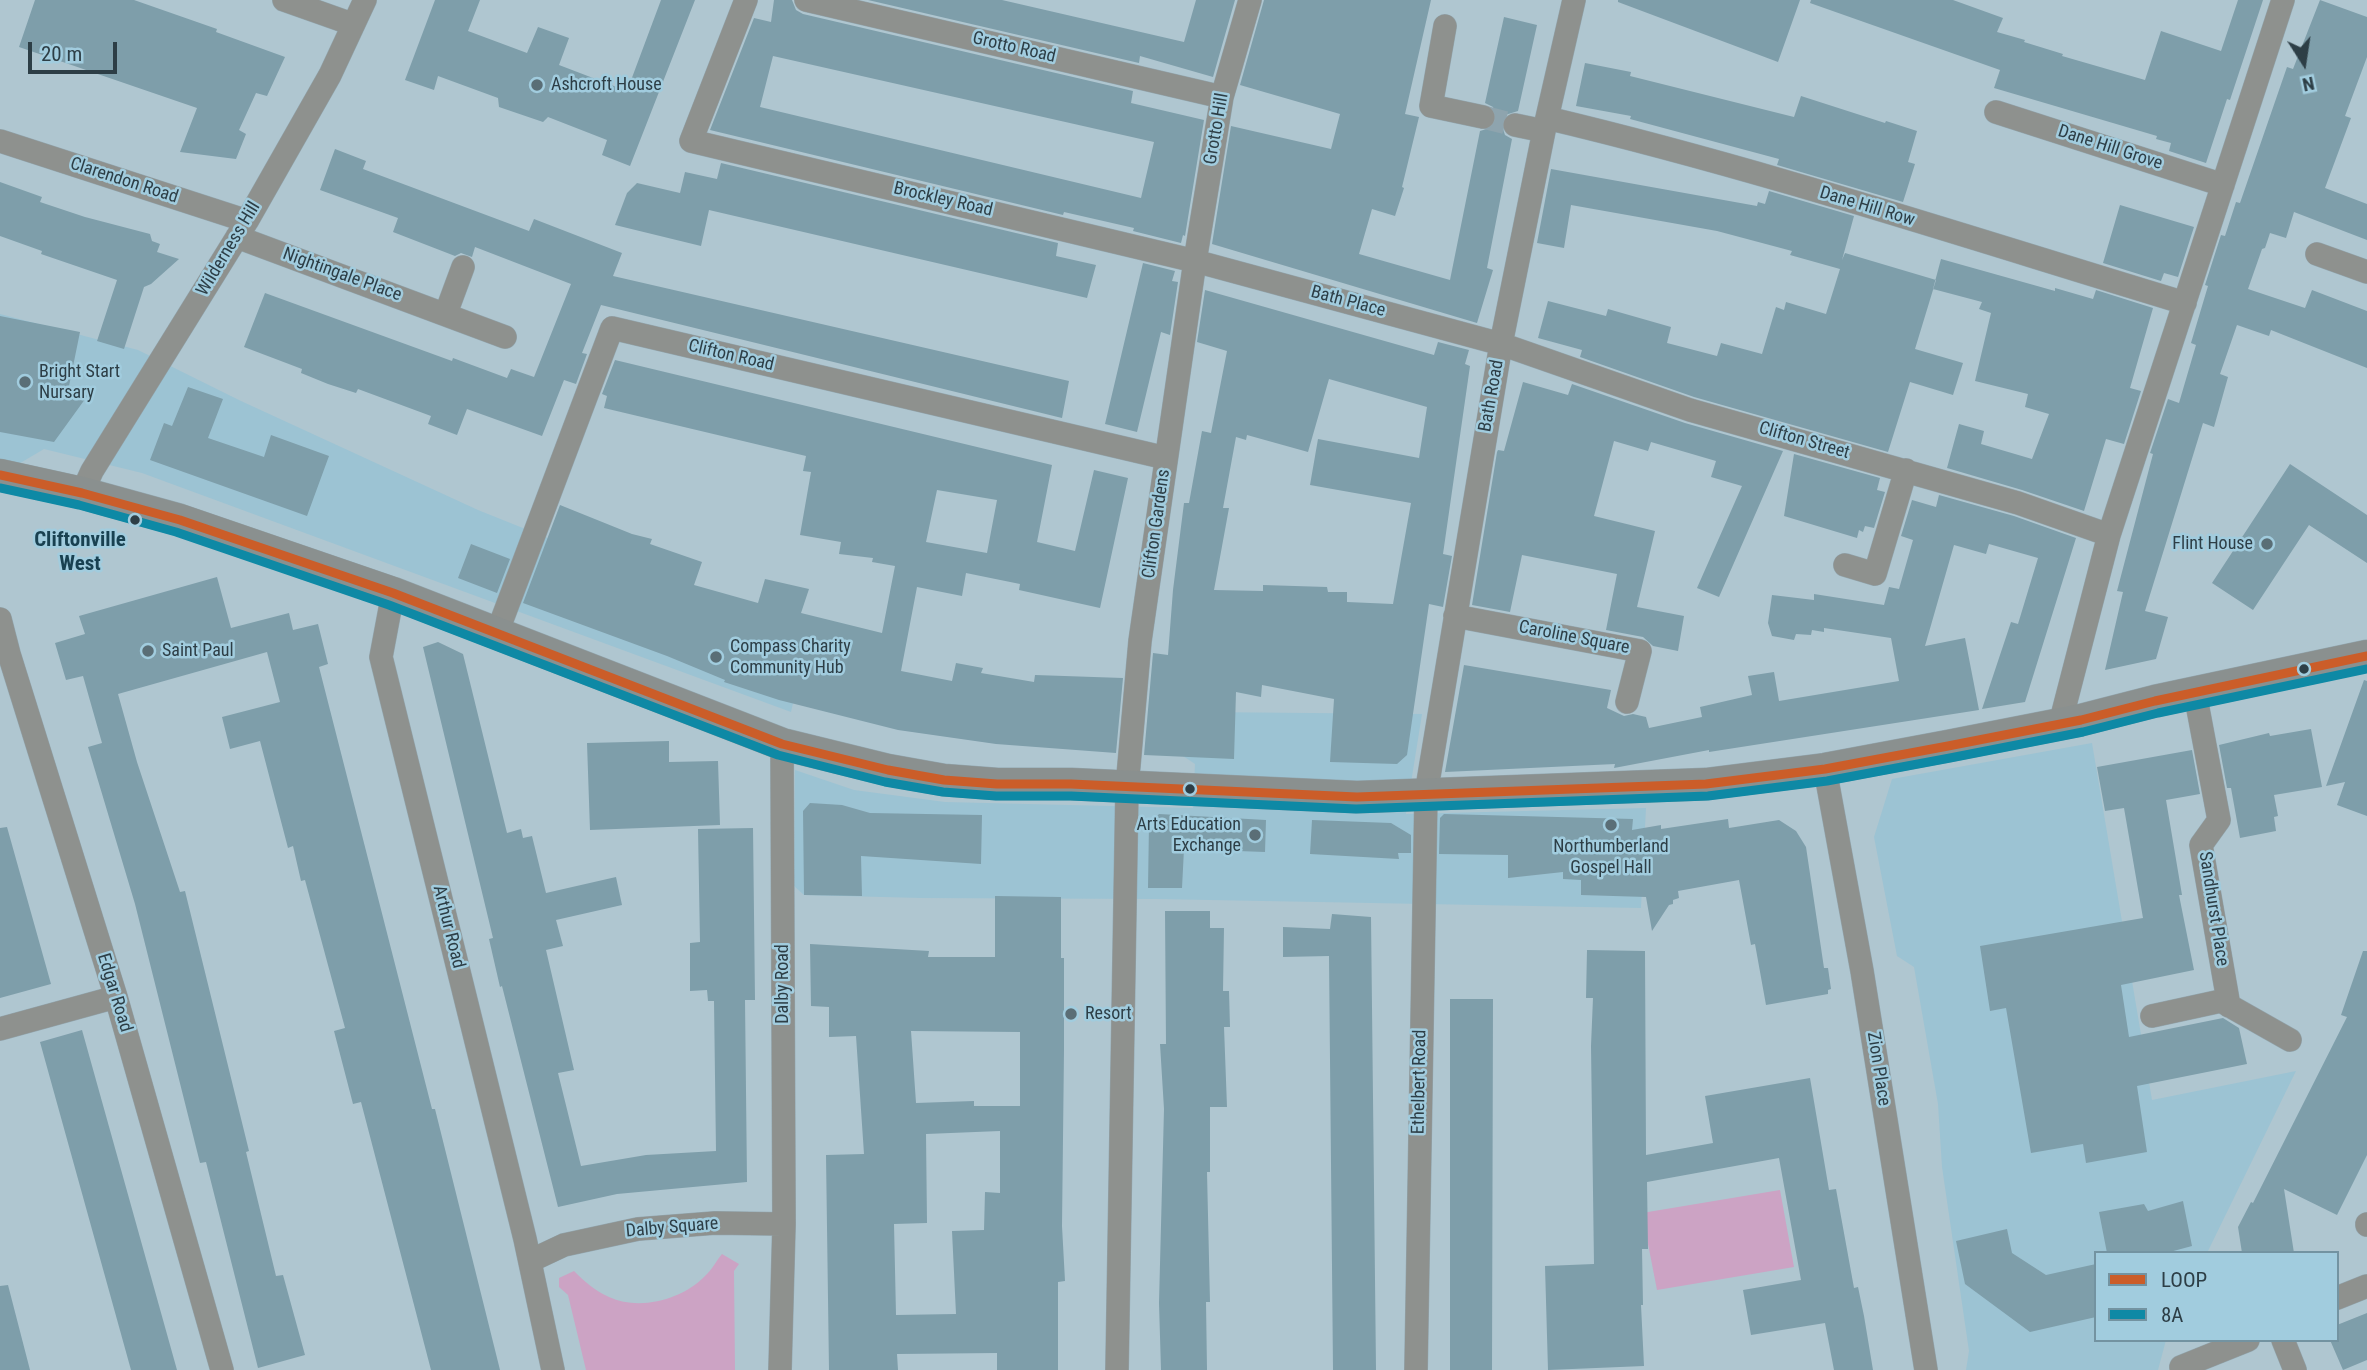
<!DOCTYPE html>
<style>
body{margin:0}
#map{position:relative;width:2367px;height:1370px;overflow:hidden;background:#afc6d0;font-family:"Roboto Condensed",sans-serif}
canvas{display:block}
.legend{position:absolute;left:2094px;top:1251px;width:245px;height:91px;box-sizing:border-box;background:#a1ccde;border:2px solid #7393a1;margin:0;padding:9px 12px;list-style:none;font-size:21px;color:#2d3e46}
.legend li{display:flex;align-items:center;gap:14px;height:35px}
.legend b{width:35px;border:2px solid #7393a1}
.north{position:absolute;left:2269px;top:28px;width:70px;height:70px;-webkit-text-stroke:5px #a1ccde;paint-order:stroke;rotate:168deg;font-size:19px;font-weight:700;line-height:28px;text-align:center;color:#2d3e46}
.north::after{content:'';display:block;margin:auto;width:24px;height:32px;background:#2d3e46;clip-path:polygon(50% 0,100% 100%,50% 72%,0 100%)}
.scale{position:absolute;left:28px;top:42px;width:89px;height:32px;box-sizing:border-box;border:4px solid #2d3e46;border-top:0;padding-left:9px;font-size:21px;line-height:24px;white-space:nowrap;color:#2d3e46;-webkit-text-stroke:5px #a1ccde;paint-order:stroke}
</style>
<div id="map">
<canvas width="2367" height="1370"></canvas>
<ul class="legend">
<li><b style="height:9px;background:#cb5d29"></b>LOOP</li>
<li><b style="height:9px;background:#0e89a5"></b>8A</li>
</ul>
<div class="north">N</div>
<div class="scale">20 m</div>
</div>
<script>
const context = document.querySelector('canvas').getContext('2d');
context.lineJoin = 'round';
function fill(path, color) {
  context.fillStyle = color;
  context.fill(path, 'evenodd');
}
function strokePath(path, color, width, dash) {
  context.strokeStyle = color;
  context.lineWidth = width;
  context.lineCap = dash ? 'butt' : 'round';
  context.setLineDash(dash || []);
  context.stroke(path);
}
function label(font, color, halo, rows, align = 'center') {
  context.font = font + ' "Roboto Condensed",sans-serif';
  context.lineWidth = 5;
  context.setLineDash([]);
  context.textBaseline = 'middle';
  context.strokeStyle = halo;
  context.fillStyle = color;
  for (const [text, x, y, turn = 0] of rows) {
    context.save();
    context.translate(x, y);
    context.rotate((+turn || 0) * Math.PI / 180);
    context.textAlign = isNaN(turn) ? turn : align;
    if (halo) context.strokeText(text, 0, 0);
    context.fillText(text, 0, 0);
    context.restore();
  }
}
fill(new Path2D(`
 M0,314L138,350L241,401L478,510L807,642L791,712L142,473L44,449L0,475Z
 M1198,712L1422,714L1406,814L1646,808L1641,908L1156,899L921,898L804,895L794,886L795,770L854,790L945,802L1193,808L1195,764L1183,756Z
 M2092,743L2152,1100L2296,1071L2207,1253H2096V1340H2166L2158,1370H1966L1969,1351L1942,1167L1938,1104L1914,967L1897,956L1874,837L1892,779Z`), '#9cc3d3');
fill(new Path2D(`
 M1780,1190L1794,1267L1657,1290L1642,1213Z
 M722,1254L739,1264L734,1271L735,1370H586L568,1295L559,1287V1278L574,1271C584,1281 595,1291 609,1297C639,1311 682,1300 705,1276C712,1270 716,1261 722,1254Z`), '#cca3c4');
fill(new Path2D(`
 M35,0H134L217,29L216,32L285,57L267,96L256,93L239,130L246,134L236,159L180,152L197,108L19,47Z
 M435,0H480L468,31L527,53L538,27L569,38L559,65L627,91L661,0H695L630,166L602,155L607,140L548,117L543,122L499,107L498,98L438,76L434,90L405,80Z
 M774,0H792L796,10L803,14L1133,91L1131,103L1204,120L1185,236L1183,235L1181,243L1133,231L1134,228L1064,212L1063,215L710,130L754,18L771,22ZM773,56L1154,142L1141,198L760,107Z
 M868,0H1002L1184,42L1196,0H1235L1213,77L1140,56L1139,63Z
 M1264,0H1431L1405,114L1419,117L1402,187L1404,188L1395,216L1372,209L1359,254L1450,280L1480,131L1493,127L1497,119L1493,107L1485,103L1504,17L1537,25L1518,111L1505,115L1501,123L1505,135L1512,139L1487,268L1493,270L1477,323L1212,244L1231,126L1331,149L1340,114L1240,85Z
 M1618,0H1800L1778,62L1618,2Z
 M1811,0H1953L2003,18L1997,32L2025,40L2024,42L2063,54L2062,56L2145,80L2161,31L2221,51L2238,0H2263L2230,100L2227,99L2206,163L2169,151L2171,143L2156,139L2157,136L1994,88L2000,70L1810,3Z
 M2320,0L2367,17V57L2345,116L2351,118L2325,188L2367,204V240L2294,212L2286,238L2270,233L2265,248L2262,249L2248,289L2305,308L2312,290L2367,311V368L2271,330L2269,336L2237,325L2220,374L2228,377L2214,427L2203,423L2145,611L2168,617L2156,659L2105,670L2123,592L2117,591L2153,454L2150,453L2168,399L2179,403L2196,345L2191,343L2208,286L2205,285L2221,235L2225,236L2236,202L2240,203L2287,67L2293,69Z
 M1585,63L1631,72L1630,76L1794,117L1801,96L1885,123L1886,121L1917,131L1908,162L1915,164L1903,202L1777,165L1779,159L1630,119L1631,116L1576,106Z
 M335,149L366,161L363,169L529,231L534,219L622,253L613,276L1069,381L1062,418L601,305L582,353L587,354L576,384L564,380L542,436L467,409L457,435L428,424L431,416L358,389L356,393L328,384L301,373L302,369L244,347L265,293L452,361L453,358L507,378L511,369L534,377L571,284L475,247L472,257L461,253L455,256L393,232L398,218L320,190Z
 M721,163L1058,243L1056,256L1096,265L1087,298L709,210L701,246L615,225L627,193L637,183L680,193L685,172L717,179Z
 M1551,169L1757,206L1758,202L1765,204L1769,191L1854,216L1842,260L1845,253L1936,280L1915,349L1963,363L1953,395L1910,382L1888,452L1694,397L1580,357L1582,350L1538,338L1548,301L1606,316L1608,309L1671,327L1667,343L1717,356L1721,343L1762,354L1776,307L1784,310L1786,302L1826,314L1840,269L1790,255L1792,251L1717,231L1571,205L1564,248L1537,243Z
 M0,182L42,197L40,202L85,217L150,234L152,241L160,244L157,252L179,259L151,284L144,287L124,349L97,341L117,280L41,254L42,251L0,236Z
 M2120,205L2194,227L2178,277L2164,273L2161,281L2103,263Z
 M1941,259L2055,291V288L2093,299L2096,290L2153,308L2130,388L2141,391L2124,444L2106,439L2084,511L2022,490L1947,468L1959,424L1984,431L1981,444L2032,459L2049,414L2025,407L2028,394L1975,381L1991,313L1979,309L1982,302L1933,289Z
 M1143,263L1175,271L1172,281L1178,282L1170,335L1161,332L1137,432L1105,424Z
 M1205,290L1434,355L1438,342L1469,350L1465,364L1470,366L1443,554L1452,556L1443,607L1429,604L1407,755L1397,764L1330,762L1334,699L1262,685L1261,697L1236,692L1234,759L1144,755L1153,653L1168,655L1173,590L1184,503H1189L1202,431L1211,433L1227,351L1197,342ZM1329,379L1427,407L1419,458L1318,439L1310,485L1411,503L1393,604L1347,602V592H1328L1327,587L1263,585V591L1214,590L1229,508H1223L1236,437L1246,440L1247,435L1308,452Z
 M0,316L80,332L68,391L88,395L54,442L0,432Z
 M615,360L1052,465L1037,542L1075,551L1094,470L1128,478L1100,608L1019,590L1020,584L966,573L962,596L917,587L901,671L952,681L956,663L983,668L981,673L1034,682L1035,675L1123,678L1116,753L996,744L898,730L779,700L724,682L725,680L667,656L523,603L560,505L632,534L652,539L650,544L702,562L694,585L758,603L765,579L809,589L801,613L882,633L895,566L872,562L873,558L839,554L841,542L800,535L811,472L803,471L806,456L604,408L607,396L602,394ZM937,490L997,500L987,553L926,542Z
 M1523,382L1568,395L1572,384L1685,423L1783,451L1719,597L1697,588L1742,486L1711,477L1716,461L1651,442L1648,451L1614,441L1594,516L1655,531L1637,607L1684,616L1678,651L1653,646L1643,637L1606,630L1617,574L1522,555L1510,612L1472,605L1497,452L1498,450L1504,451Z
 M188,387L223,399L208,438L264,457L271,435L329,456L307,516L150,460L164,423L172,426Z
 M1794,454L1880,478L1877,490L1885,492L1874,528L1865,526L1863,532L1859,530L1857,538L1784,516Z
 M2290,464L2367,515V563L2309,525L2253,610L2212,583Z
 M1939,495L2014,516L2076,538L2025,702L1982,709L2011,622L2018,624L2038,558L1989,544L1986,554L1954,545L1925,646L1965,638L1979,710L1709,752V750L1614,768L1615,764L1445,772L1464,665L1611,690L1607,708L1624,716L1633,714L1646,717L1649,728L1702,717L1700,707L1752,695L1748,676L1774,672L1779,701L1899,681L1891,638L1824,628V632L1812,630L1811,635L1796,634L1794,640L1772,636L1768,623L1772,595L1814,600V594L1884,605L1889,587L1899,589L1913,540L1901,536L1912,500L1936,507Z
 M471,544L510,559L497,593L458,578Z
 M217,577L231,628L289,613L293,630L318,624L328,664L319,667L432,1109H435L500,1370H431L361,1102L353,1104L334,1031L345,1028L305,880L301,881L293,846L288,848L260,741L230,749L222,717L280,702L267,652L118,694L137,762L180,892L185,891L249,1151L246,1152L276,1276L283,1275L305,1355L258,1368L206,1162L200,1163L135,904L88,747L102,743L83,676L66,680L55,643L85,634L79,616Z
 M438,642L463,654L507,833L521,829L523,838L532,836L546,893L616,877L622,905L556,920L563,946L546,950L574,1070L558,1073L581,1166L646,1155L716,1151L714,1001H708L707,990L690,991V943L700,942L698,829L753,828L755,1000H745L747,1182L617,1194L558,1207L502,986L500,987L489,939L493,938L423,647Z
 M2364,680L2367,681V816L2337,805L2345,782L2326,786Z
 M2311,729L2322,787L2274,795L2278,816L2274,817L2276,831L2240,838L2231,788H2227L2219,745L2269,733L2270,736Z
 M669,741V762L718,761L720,825L590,830L587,743Z
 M2192,750L2200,794L2166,800L2182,895H2179L2194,970L2121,985L2129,1037L2223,1018L2239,1028L2247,1064L2137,1086L2147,1152L2086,1163L2083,1144L2031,1153L2006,1008L1990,1011L1980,946L2143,918L2124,808L2105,811L2097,767Z
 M810,803L842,805L870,813L982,815L981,864L861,856L862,896L804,895L803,811Z
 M1159,814L1266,820L1265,852L1184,849L1182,888H1148L1149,824Z
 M1444,814L1633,819L1632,830L1661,825V829L1728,819L1729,828L1779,820L1796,831L1806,847L1824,968H1828L1831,989L1828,990V994L1766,1005L1755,944L1751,945L1739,880L1678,891L1679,898L1673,900V904L1669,905L1652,931L1646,897L1581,895V880L1563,879V872L1508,878V855L1439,854L1440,818Z
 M1312,820L1391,823L1411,835V853H1398L1399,859L1310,854Z
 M7,827L51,984L0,998V828Z
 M995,896L1061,897V958H1064V1050L1062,1226L1065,1281L1058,1282V1370H997V1353L897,1354L898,1370H829L826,1155L864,1154L856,1036L829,1037V1007L811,1006L810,944L929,951L928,957H995ZM911,1031L1020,1032V1106H974V1101L916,1103ZM1000,1131V1193L985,1192L984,1230L952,1231L956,1314L896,1315L894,1224L927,1223L926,1134Z
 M1165,911H1210V928H1224L1223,991H1229L1230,1027H1224L1227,1107H1210V1172H1207L1210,1302H1206L1207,1370H1161L1159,1303L1164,1109L1160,1044H1166Z
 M1332,914L1371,917L1376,1370H1333L1329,956L1283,957V927L1330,929Z
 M1587,950L1645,951L1646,1155L1713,1143L1705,1096L1810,1078L1829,1190L1836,1189L1854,1288L1858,1287L1864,1316L1873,1370H1834L1825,1323L1751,1335L1743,1290L1801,1280L1779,1158L1647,1182L1648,1249H1642L1643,1305H1641L1644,1366L1548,1370L1545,1266L1594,1264L1591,1046L1593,998H1586Z
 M2363,951H2367V1155L2337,1215L2284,1189L2294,1253H2242L2238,1227L2251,1202L2253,1203L2347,1017L2341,1015Z
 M1450,999H1493L1492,1370H1450Z
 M82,1030L177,1370H131L40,1042Z
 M2183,1201L2192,1246L2166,1253H2107L2099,1212L2144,1204L2148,1211Z
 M2007,1229L2012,1253L2046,1275L2096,1264V1317L2030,1332L1965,1284L1956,1241Z
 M8,1285L30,1370H0V1286Z
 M2367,1313V1360L2343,1370L2330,1340H2337V1325Z`), '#7e9eaa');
strokePath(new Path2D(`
 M1483,117L1515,125`), '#8ea4ae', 23, [23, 11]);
const minor = new Path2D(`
 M284,0L352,24
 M746,0L691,141L1195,261L1501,344L1690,410L2018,503L2109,535
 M806,0L1222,97
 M1445,26L1431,106L1483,117
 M1996,112L2223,185
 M1547,118C1762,169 1973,239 2185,303
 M1515,125L1544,131
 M0,141L247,221
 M237,237L505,337
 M2317,254L2367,272
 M446,313L463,267
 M82,493L92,471L247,221L330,75L365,0
 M1845,565L1875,574L1906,470
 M393,593L381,657L525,1239L553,1370
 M1455,616L1640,651L1627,702
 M0,619L9,654L116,997L222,1370
 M497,633L612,328L1166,458
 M2195,693L2219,820L2201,845L2229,1006
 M2060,724L2109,535L2283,0
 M1825,769L1862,971L1926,1370
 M2152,1016L2221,1001L2290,1040
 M0,1029L116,997
 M2367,1225V1224
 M530,1261L564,1245L638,1229L715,1223L784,1224
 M2337,1298L2367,1286
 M2283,1340L2295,1370
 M2181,1367L2248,1340
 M780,1370L784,1224L782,744
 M1117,1370L1127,787L1140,641L1195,261L1222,97L1250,0
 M1416,1370L1426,794L1501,344L1544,131L1574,0`);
const secondary = new Path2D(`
 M0,475L82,493L180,520L393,593L782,744L888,770L944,780L997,784H1071L1357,797L1706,784L1825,769L1948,746L2081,720L2155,701L2367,656`);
strokePath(minor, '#92a5ad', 24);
strokePath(secondary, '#92a5ad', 33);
strokePath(minor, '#8e918e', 23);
strokePath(secondary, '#8a908f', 32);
strokePath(new Path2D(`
 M0,475L82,493L180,520L393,593L782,744L888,770L944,780L997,784H1071L1357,797L1706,784L1825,769L1948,746L2081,720L2155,701L2367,656`), '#cb5d29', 9);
strokePath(new Path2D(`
 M0,488L79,505L176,532L389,605L778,755L885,782L943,792L996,796H1071L1356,809L1708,796L1827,781L1950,758L2083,732L2158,713L2367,669`), '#0e89a5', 9);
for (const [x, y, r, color] of [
 [537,85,7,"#5a6e76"],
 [25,382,7,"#5a6e76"],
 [135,520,6,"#2d3e46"],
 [2267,544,7,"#5a6e76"],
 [148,651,7,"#5a6e76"],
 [716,657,7,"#5a6e76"],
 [2304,669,6,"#2d3e46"],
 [1190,789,6,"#2d3e46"],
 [1611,825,7,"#5a6e76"],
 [1255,835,7,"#5a6e76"],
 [1071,1014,7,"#5a6e76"]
]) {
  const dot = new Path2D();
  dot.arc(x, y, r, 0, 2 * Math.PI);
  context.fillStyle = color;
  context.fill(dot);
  strokePath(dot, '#a1ccde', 2.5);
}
label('18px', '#2d3e46', '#a1ccde', [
 ["Grotto Road",1014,48,13],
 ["Grotto Hill",1217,129,-80],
 ["Dane Hill Grove",2110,148,18],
 ["Clarendon Road",124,181,18],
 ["Brockley Road",943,200,13],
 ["Dane Hill Row",1867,207,17],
 ["Wilderness Hill",229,249,-59],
 ["Nightingale Place",342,275,20],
 ["Bath Place",1348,302,15],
 ["Clifton Road",731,356,13],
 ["Bath Road",1492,396,-80],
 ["Clifton Street",1804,441,16],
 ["Clifton Gardens",1157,524,-82],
 ["Caroline Square",1574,638,11],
 ["Sandhurst Place",2213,909,81],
 ["Arthur Road",448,927,76],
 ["Dalby Road",783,984,-90],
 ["Edgar Road",114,993,73],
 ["Zion Place",1878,1069,81],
 ["Ethelbert Road",1420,1082,-89],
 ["Dalby Square",672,1228,-5]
]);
label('18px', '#2d3e46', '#a1ccde', [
 ["Ashcroft House",551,85],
 ["Bright Start",39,372],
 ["Nursary",39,393],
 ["Flint House",2253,544,"right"],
 ["Compass Charity",730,647],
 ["Community Hub",730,668],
 ["Saint Paul",162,651],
 ["Arts Education",1241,825,"right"],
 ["Exchange",1241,846,"right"],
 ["Northumberland",1611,847,"center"],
 ["Gospel Hall",1611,868,"center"],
 ["Resort",1085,1014]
], 'left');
label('bold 21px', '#194151', '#a1ccde', [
 ["Cliftonville",80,541],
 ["West",80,565]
]);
</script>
